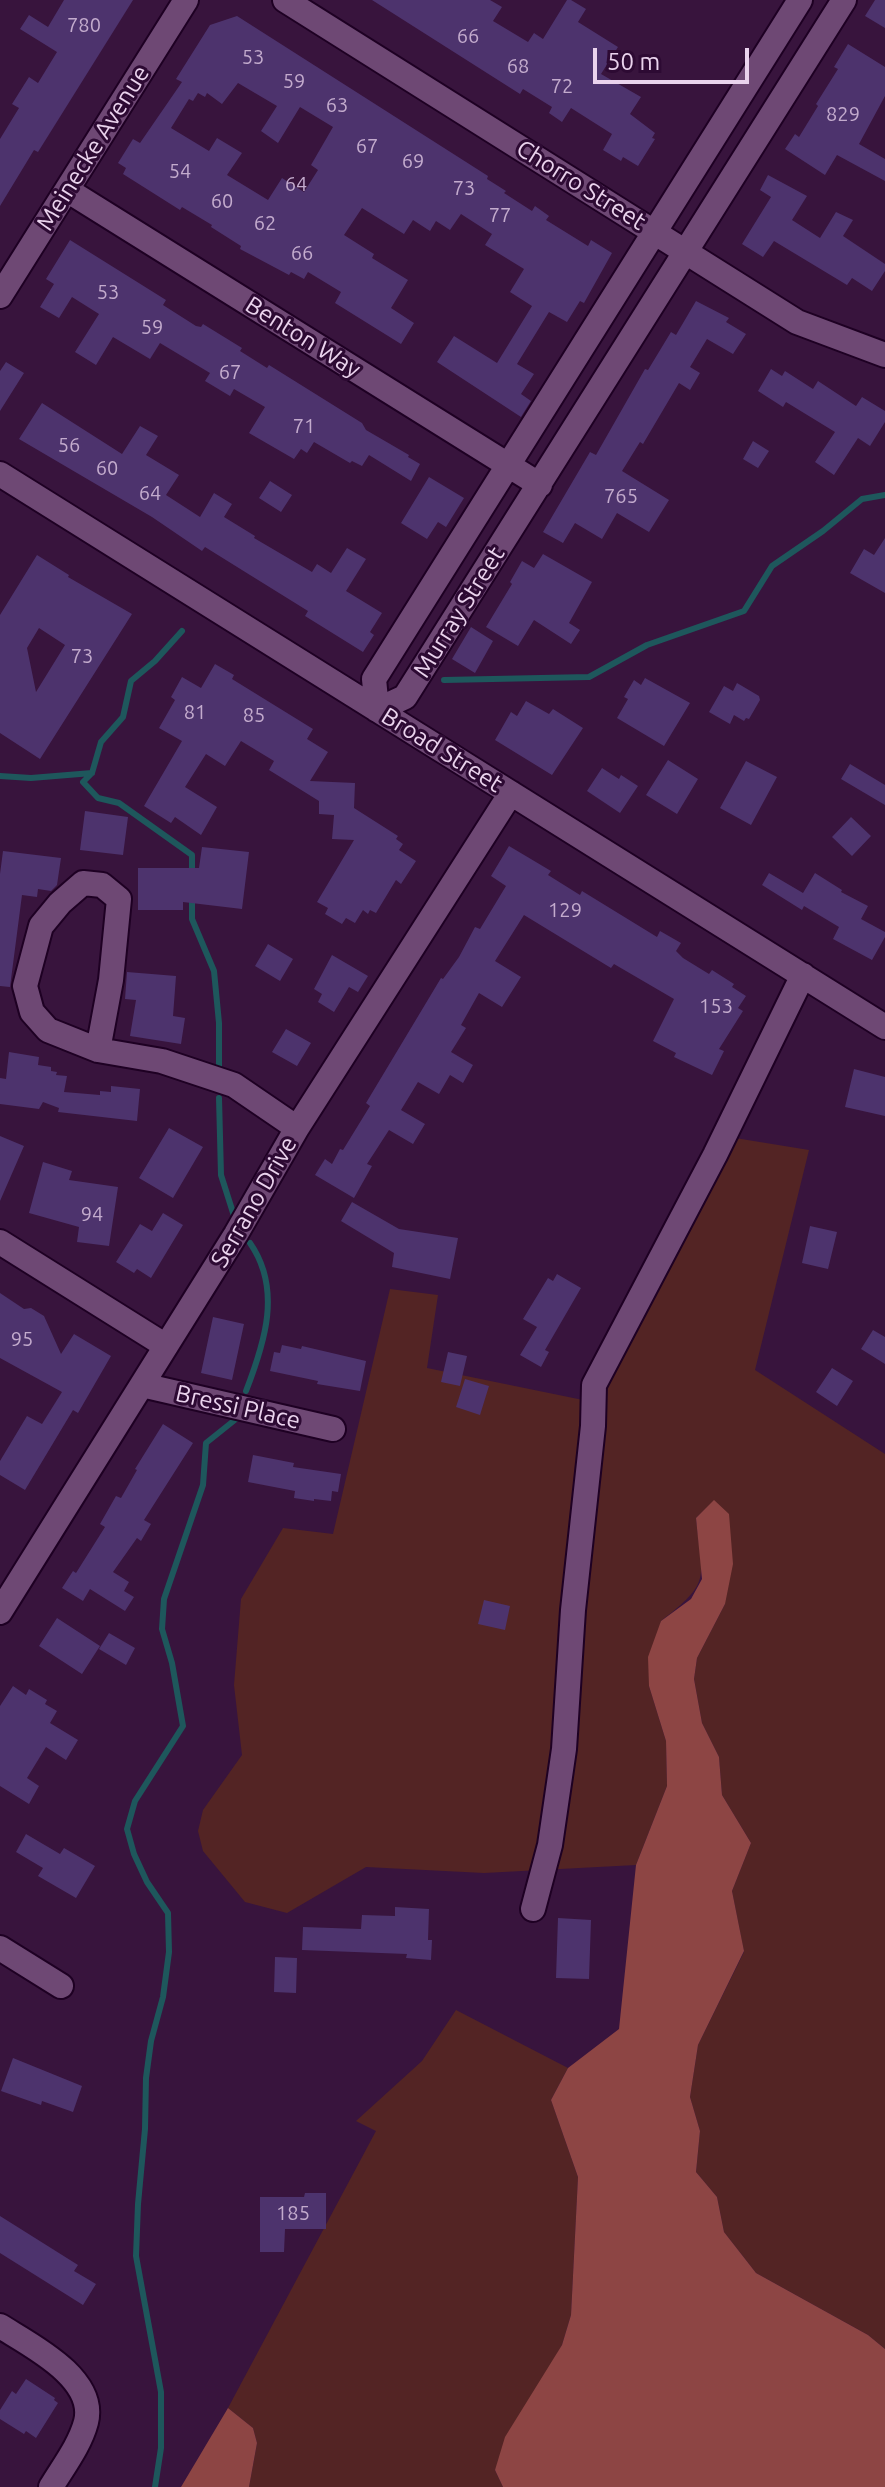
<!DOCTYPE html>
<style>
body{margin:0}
#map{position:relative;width:885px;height:2487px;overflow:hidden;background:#38143d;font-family:Ubuntu,sans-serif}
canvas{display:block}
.scale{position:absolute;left:593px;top:48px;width:156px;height:36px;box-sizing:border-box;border:4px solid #ead3ed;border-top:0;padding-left:10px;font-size:24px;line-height:28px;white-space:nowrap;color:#ead3ed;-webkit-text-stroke:6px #2d0a33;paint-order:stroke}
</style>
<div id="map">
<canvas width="885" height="2487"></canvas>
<div class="scale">50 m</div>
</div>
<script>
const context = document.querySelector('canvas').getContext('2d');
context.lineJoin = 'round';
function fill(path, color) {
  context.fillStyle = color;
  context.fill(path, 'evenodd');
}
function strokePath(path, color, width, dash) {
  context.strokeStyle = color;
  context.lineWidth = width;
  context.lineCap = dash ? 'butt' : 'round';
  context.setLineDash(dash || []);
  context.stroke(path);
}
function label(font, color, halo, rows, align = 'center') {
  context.font = font + ' Ubuntu,sans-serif';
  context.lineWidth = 6;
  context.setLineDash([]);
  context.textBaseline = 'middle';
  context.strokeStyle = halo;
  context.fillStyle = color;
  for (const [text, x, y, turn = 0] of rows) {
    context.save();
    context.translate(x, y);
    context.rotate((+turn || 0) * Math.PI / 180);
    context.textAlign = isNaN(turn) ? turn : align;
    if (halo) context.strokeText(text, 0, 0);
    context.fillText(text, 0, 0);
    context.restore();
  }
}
fill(new Path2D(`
 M729,1137L809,1150L755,1370L885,1454V2349L868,2335L756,2273L724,2232L717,2197L696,2172L700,2131L690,2097L698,2045L744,1952L732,1891L751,1843L722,1795L719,1757L702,1723L694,1679L697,1658L725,1604L714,1501L696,1518C702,1579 713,1581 661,1621L649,1686L666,1741L667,1786L636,1865L484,1873L366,1867L287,1913L245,1902L203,1851L198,1831L203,1810L242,1755L234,1685L241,1599L283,1528L333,1534L390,1289L438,1295L427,1368L583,1400Z
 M456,2010L568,2068L551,2100L578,2177L571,2315L562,2345L495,2470L503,2487H249L257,2443L253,2428L228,2408L376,2131L356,2121L422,2061Z`), '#532424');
fill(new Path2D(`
 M714,1500L729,1514L733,1564L725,1604L697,1658L694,1679L702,1723L719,1757L722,1795L751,1843L732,1891L744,1951L698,2045L690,2097L700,2131L696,2172L717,2197L724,2232L756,2273L868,2335L885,2349V2487H503L495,2470L505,2437L562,2345L571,2315L578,2177L551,2100L568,2068L619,2029L636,1865L667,1786L666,1741L649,1686L648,1657L661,1621L691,1599L702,1579L696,1518Z
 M228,2408L253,2428L257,2443L249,2487H181Z`), '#8d4544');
strokePath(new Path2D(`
 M182,631L155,661L131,681L123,717L101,742L92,773L83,782L98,798L119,803L192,855V876
 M444,680L589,677L647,645L744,611L772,566L823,531L862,499L885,495
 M0,776L31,778L92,773
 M192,895V919L214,971L219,1023V1071
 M219,1098L221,1175L235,1219
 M246,1391C265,1342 282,1289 250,1243
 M155,2487L161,2448V2392L136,2256L138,2204L145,2129L146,2078L151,2041L163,1997L169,1952L168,1913L147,1882L134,1854L127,1829L135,1801L183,1726L172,1663L162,1629L164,1599L203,1485L206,1443L236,1419`), '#1e575c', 6);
fill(new Path2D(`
 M64,0H133L38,152L34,150L0,206V139L19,108L12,104L29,77L38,83L57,52L20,29L29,15L48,27Z
 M372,0H490L502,7L493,21L528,42L534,33L543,39L567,0H571L586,9L578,22L618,47L601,74L641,97L630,114L655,133L652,138L655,139L638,166L623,157L621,161L603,150L612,134L571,108L562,122L549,113L552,107L523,89L520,94Z
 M875,0H885V28L865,16Z
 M237,16L488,176L487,179L506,191L504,193L532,211L535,206L549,216L546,220L588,246L591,240L612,253L584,303L580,301L567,322L549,312L517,364L534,374L521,394L531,401L521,417L437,362L454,336L497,363L532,306L510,292L524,269L485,245L492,234L461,214L450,230L436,221L430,231L413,220L404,234L362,208L344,235L374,254L372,258L408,280L391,308L414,323L401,344L335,303L341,292L308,272L304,279L291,272L289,275L240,249L241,246L211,227L212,225L182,207L180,210L123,174L126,168L118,163L133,139L140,143L182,82L176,79L210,25ZM238,83L277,106L261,131L278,143L300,107L333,127L311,165L318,170L304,192L282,178L268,200L227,175L242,153L217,138L209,151L171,128L189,99L193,101L198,93L205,97L207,93L222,104Z
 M848,44L885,67V96L859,144L885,159V181L837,155L825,175L785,149L795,134L799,137L818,106L816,104L838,69L834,67Z
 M768,175L807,196L792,220L820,238L836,212L853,220L843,236L885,264V271L872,291L852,278L847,285L774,241L763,257L742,244L771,197L760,190Z
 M70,240L166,300L163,305L196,326L201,327L203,324L242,348L240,351L267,368L269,365L362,423L366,430L409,455L408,457L420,464L411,481L369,455L362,466L352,461L350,463L314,442L307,453L301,449L294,459L249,433L265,407L234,389L230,396L205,381L210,373L160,343L150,359L113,337L96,365L75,352L99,314L72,297L59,318L40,307L54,284L46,279Z
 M696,301L729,318L726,322L746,334L733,354L707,339L690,367L700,373L690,390L679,383L643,444L640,442L622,471L669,500L649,532L617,513L602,539L575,523L563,543L543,532L590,452L596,455L645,369L648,370L671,332L676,335Z
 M6,362L24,373L0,411V371Z
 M771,369L782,376L785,371L813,389L818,381L856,406L862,397L885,411V422L870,446L858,438L834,475L815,462L835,432L786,402L783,407L758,391Z
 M42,403L122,454L140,426L158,436L146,455L179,475L166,495L200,517L214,493L232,504L224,517L255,536L254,538L312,572L317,564L331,573L347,548L366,559L346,591L382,613L370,632L374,635L363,652L305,616L308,611L250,575L205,547L202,551L152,517L19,439Z
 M753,441L769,451L758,468L743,459Z
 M429,477L464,498L446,527L438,522L427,539L401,523Z
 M270,481L292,495L281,512L259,498Z
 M885,538V593L850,573L864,549L874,555Z
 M543,554L592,582L569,623L580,630L571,644L534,620L518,646L486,627L512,584L510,582L522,561L534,568Z
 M37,555L69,575L68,577L132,614L40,759L0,733V615ZM39,628L65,645L36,692L27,648Z
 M471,627L493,641L475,673L452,659Z
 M215,664L234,675L232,679L313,729L307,739L328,752L310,781L355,783L354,808L398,836L396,839L403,844L399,850L416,861L401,884L396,880L376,913L370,910L368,914L363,910L355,923L346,918L342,924L325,914L328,908L317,902L354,840L332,839L334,815L319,814V801L269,770L274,761L241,741L225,766L206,754L185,787L217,807L201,835L175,817L171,823L144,806L182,741L159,728L175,700L171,697L182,677L201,688Z
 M645,678L690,703L664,746L617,718L628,699L624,697L634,680L641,685Z
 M737,683L759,696L760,700L749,719L746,718L744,721L734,715L730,724L709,712L724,686L733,691Z
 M526,701L549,714L553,709L583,728L552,775L495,740L511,712L517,716Z
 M668,760L698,779L677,814L646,795Z
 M746,761L777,777L751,825L720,808Z
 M850,764L885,785V805L841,779Z
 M602,768L619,779L621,775L638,786L620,813L587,791Z
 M85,811L128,817L123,855L80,850Z
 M851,817L871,836L852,856L832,837Z
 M509,846L551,871L548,875L580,895L582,891L657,937L660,931L681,943L676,951L683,958L709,974L712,970L734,984L732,987L746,996L738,1008L743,1011L719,1049L724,1051L712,1075L674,1057L676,1053L653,1041L674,999L614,964L611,968L524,915L495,961L521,977L502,1007L479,993L461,1025L466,1028L451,1052L473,1065L463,1083L450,1075L439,1094L418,1082L401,1110L425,1124L413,1144L389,1130L367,1164L372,1166L354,1198L315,1175L325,1159L332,1164L340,1149L343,1150L370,1106L366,1103L441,978L443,979L459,957L475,927L480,929L506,886L491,876Z
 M202,847L249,852L242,909L183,902V910H138V868H199Z
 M3,851L61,858L57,885L51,891L38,889L37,897L22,895L10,987L0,986V874Z
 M769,873L803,893L815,873L842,890L841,892L868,906L861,919L885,932V937L872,960L833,939L839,927L804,906L802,910L762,885Z
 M268,944L293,959L280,981L255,966Z
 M332,955L368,976L358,992L349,987L334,1012L318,1002L322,994L314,989Z
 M127,972L176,976L173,1016L185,1018L181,1044L130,1036L136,1000L125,999Z
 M286,1029L311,1043L297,1066L272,1052Z
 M9,1052L39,1057L38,1065L51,1067V1071L57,1072L56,1075L67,1076L64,1092L100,1095V1091L111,1092V1086L140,1089L137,1121L58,1112L59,1108L43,1102L39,1109L0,1104V1078L6,1079Z
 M854,1069L885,1077V1116L845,1107Z
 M169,1128L203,1147L173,1198L139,1178Z
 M0,1136L24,1146L0,1201Z
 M43,1162L72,1171L69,1180L118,1187L109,1246L77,1242L79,1227L29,1213Z
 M352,1202L399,1229L458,1238L450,1279L392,1267L394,1253L341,1221Z
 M163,1213L183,1225L151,1278L137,1269L134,1273L116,1262L140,1224L152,1231Z
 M810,1226L837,1232L828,1269L802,1263Z
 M557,1274L581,1288L545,1350L549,1352L541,1367L520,1355L537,1327L523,1319L548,1278L553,1281Z
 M0,1293L24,1309L31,1308L44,1316L61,1354L74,1334L111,1356L78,1413L73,1410L25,1490L0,1475V1461L27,1416L42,1424L62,1392L0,1358Z
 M213,1317L244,1324L232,1380L201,1373Z
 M873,1330L885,1337V1364L861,1349Z
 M282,1345L301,1349L302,1346L366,1361L360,1391L317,1384L318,1381L270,1371L274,1352L280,1353Z
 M448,1352L467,1356L460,1386L441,1382Z
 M832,1368L853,1381L837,1406L816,1392Z
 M465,1379L489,1386L480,1415L456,1407Z
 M163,1424L193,1443L144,1520L151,1524L141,1541L137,1538L113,1572L129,1582L124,1591L134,1597L125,1611L90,1589L83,1601L62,1588L73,1571L76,1573L105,1527L100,1524L116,1496L121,1498L137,1470L135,1469Z
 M253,1455L294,1463L293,1467L341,1474L338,1492L332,1491L331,1501L314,1499V1501L294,1498L295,1491L248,1482Z
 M484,1600L510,1606L505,1630L478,1624Z
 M57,1618L100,1646L82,1674L39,1646Z
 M109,1633L135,1648L126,1665L99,1649Z
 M13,1686L26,1695L29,1689L47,1700L45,1704L57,1711L50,1723L78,1740L66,1760L46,1747L27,1778L39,1786L29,1804L0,1786V1706Z
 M26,1834L60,1854L64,1848L95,1866L76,1898L38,1876L43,1868L16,1852Z
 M395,1907L429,1909L428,1940H432L431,1960L406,1958L407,1954L302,1950L303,1927L361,1929L362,1915L395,1916Z
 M558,1918L591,1920L589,1979L556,1978Z
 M275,1957L297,1958L296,1993L274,1992Z
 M13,2058L82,2086L73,2112L42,2101L41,2105L1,2091Z
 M305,2193H326V2229H285L284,2252H260V2197H304Z
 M0,2216L78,2265L74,2271L96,2284L83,2305L0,2253Z
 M26,2379L55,2398L54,2400L58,2403L36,2438L26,2431L24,2434L0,2419V2410L12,2391L16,2394Z`), '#4d336d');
const minor = new Path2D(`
 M285,0L797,322L885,355
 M800,0L374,679L377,710L405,697L844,0
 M67,190L540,485
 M0,296L186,0
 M0,474L885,1027
 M83,883L102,885L119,899L111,980L98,1050L48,1030L32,1012L25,986L41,926L60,903Z
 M98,1050L162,1061L234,1085L297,1128
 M0,1242L166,1346
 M142,1385L333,1429
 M0,1612L236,1234L297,1128L511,793
 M533,1909L550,1845L564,1749L573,1610L593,1426L594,1385L715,1155L803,975
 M0,1948L61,1986
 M0,2326C30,2345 97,2378 86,2422C80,2445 63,2467 51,2487`);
strokePath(minor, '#1e0023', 28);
strokePath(minor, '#6e4874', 24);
label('20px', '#c3abcd', null, [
 ["780",84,25],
 ["66",468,36],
 ["53",253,57],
 ["68",518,66],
 ["59",294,81],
 ["72",562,86],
 ["63",337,105],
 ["829",843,114],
 ["67",367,146],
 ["69",413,161],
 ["54",180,171],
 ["64",296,184],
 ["73",464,188],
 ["60",222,201],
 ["77",500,215],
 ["62",265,223],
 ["66",302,253],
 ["53",108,292],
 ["59",152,327],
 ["67",230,372],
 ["71",304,426],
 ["56",69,445],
 ["60",107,468],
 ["64",150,493],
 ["765",621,496],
 ["73",82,656],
 ["81",195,712],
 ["85",254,715],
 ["129",565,910],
 ["153",716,1006],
 ["94",92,1214],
 ["95",22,1339],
 ["185",293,2213]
]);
label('24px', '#ead3ed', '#2d0a33', [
 ["Meinecke Avenue",93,148,-58],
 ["Chorro Street",581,185,32],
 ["Benton Way",303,337,32],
 ["Murray Street",459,612,-58],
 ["Broad Street",442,750,32],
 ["Serrano Drive",254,1202,-60],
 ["Bressi Place",238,1407,13]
]);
</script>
